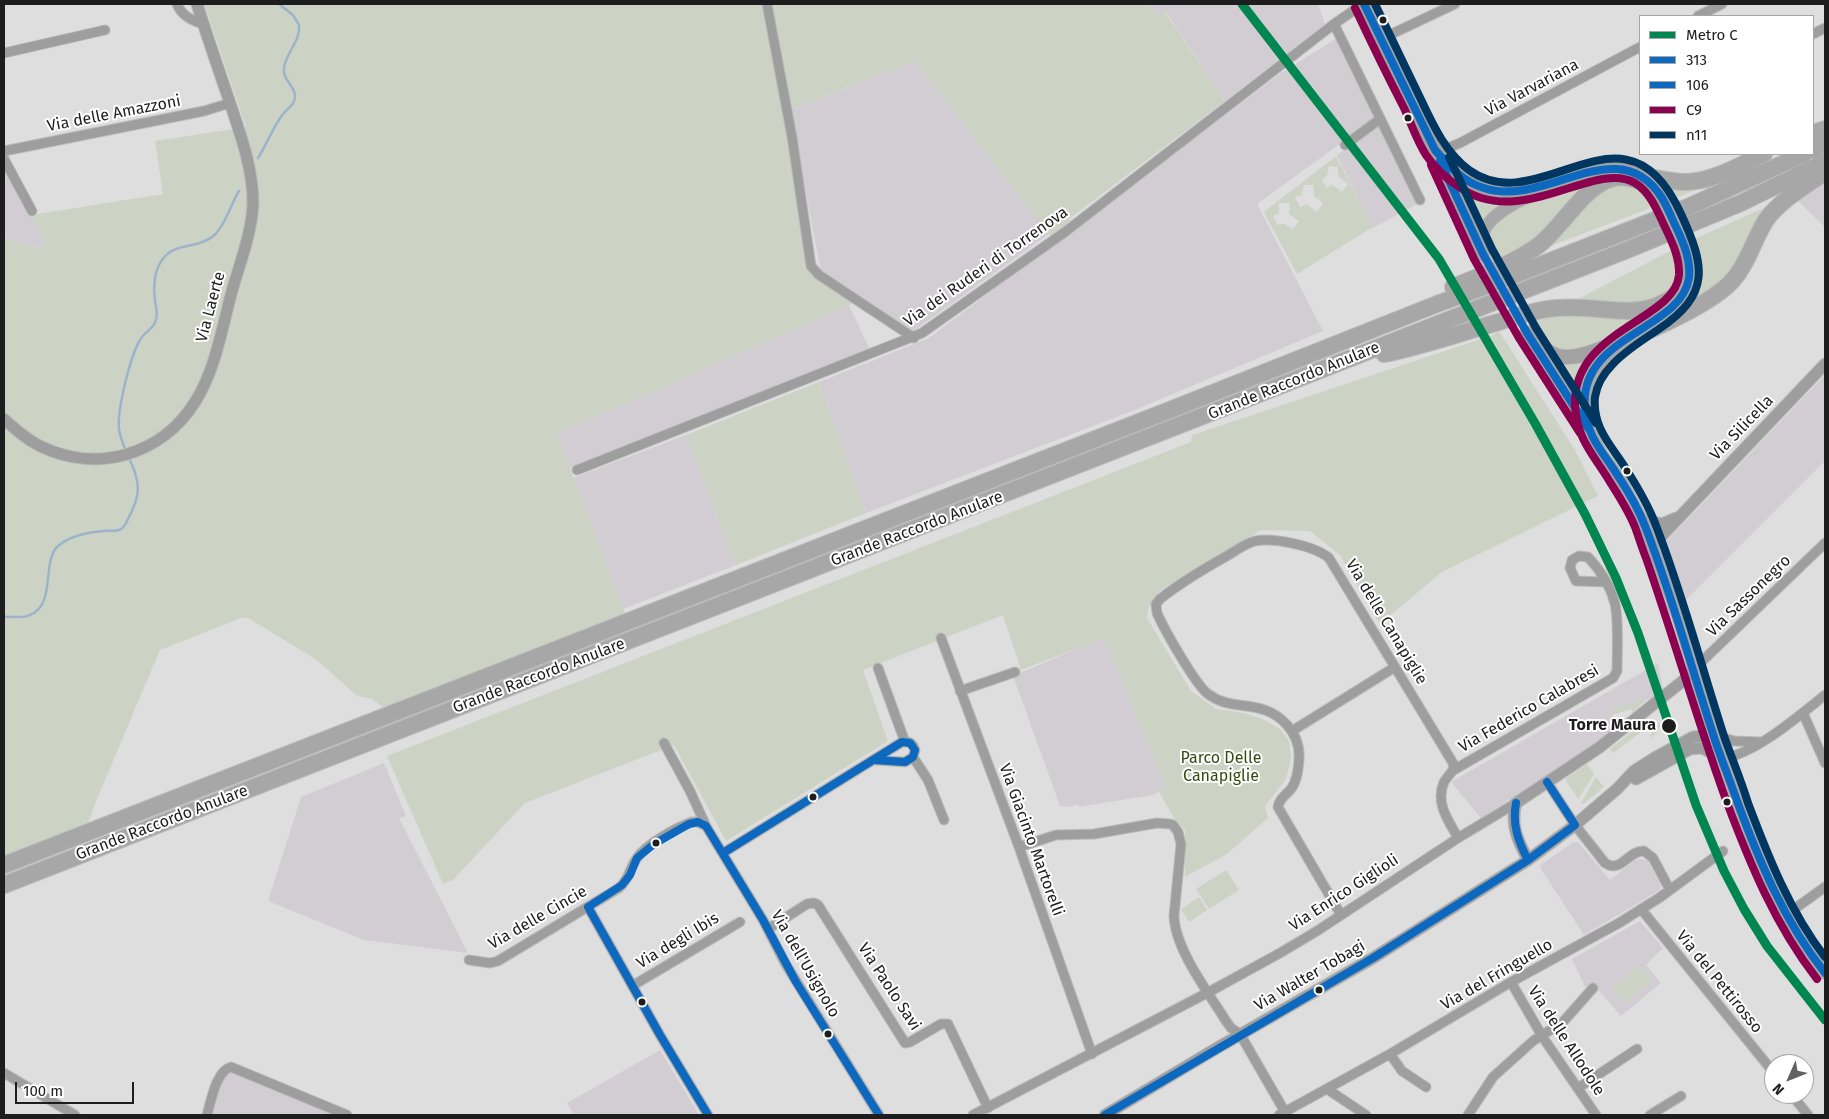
<!DOCTYPE html>
<style>
body{margin:0}
#map{position:relative;width:1829px;height:1119px;overflow:hidden;background:#dfdedf;font-family:"Fira Sans",sans-serif}
canvas{display:block}
.frame{position:absolute;inset:0;border:5px solid #1e1d1e;pointer-events:none}
.legend{position:absolute;left:1639px;top:15px;width:175px;height:140px;box-sizing:border-box;background:#fff;border:1px solid #a5a5a5;margin:0;padding:6px 9px;list-style:none;font-size:15px;color:#1e1d1e}
.legend li{display:flex;align-items:center;gap:10px;height:25px}
.legend b{width:25px;border:1px solid #a5a5a5}
.north{position:absolute;left:1764px;top:1054px;width:50px;height:50px;box-sizing:border-box;background:#fff;border:1px solid #a5a5a5;border-radius:50%;rotate:226deg;font-size:14px;font-weight:700;line-height:20px;text-align:center;color:#1e1d1e}
.north::after{content:'';display:block;margin:auto;width:18px;height:22px;background:#626162;clip-path:polygon(50% 0,100% 100%,50% 72%,0 100%)}
.scale{position:absolute;left:15px;top:1082px;width:119px;height:22px;box-sizing:border-box;border:2px solid #1e1d1e;border-top:0;padding-left:6px;font-size:15px;line-height:18px;white-space:nowrap;color:#1e1d1e;-webkit-text-stroke:4px #fff;paint-order:stroke}
</style>
<div id="map">
<canvas width="1829" height="1119"></canvas>
<div class="frame"></div>
<ul class="legend">
<li><b style="height:6px;background:#008751"></b>Metro C</li>
<li><b style="height:6px;background:#0c69bf"></b>313</li>
<li><b style="height:6px;background:#0c69bf"></b>106</li>
<li><b style="height:6px;background:#8b004f"></b>C9</li>
<li><b style="height:6px;background:#00365f"></b>n11</li>
</ul>
<div class="north">N</div>
<div class="scale">100 m</div>
</div>
<script>
const context = document.querySelector('canvas').getContext('2d');
context.lineJoin = 'round';
function fill(path, color) {
  context.fillStyle = color;
  context.fill(path, 'evenodd');
}
function strokePath(path, color, width, dash) {
  context.strokeStyle = color;
  context.lineWidth = width;
  context.lineCap = dash ? 'butt' : 'round';
  context.setLineDash(dash || []);
  context.stroke(path);
}
function label(font, color, halo, rows, align = 'center') {
  context.font = font + ' "Fira Sans",sans-serif';
  context.lineWidth = 4;
  context.setLineDash([]);
  context.textBaseline = 'middle';
  context.strokeStyle = halo;
  context.fillStyle = color;
  for (const [text, x, y, turn = 0] of rows) {
    context.save();
    context.translate(x, y);
    context.rotate((+turn || 0) * Math.PI / 180);
    context.textAlign = isNaN(turn) ? turn : align;
    if (halo) context.strokeText(text, 0, 0);
    context.fillText(text, 0, 0);
    context.restore();
  }
}
fill(new Path2D(`
 M1150,4H1318L1325,24L1225,101L1166,12L1157,16Z
 M1337,38L1419,203L1373,228L1337,155L1349,146L1344,141L1257,204L1323,331L1132,411L866,513L819,382L929,338L1281,73Z
 M915,61L1049,234L912,332L821,271L790,110Z
 M4,167L31,215L46,244L35,248L4,238Z
 M1825,180V227L1795,198Z
 M849,305L870,350L570,468L556,434Z
 M1825,375V461L1685,601L1659,549Z
 M686,435L736,565L623,609L573,478Z
 M1104,637L1166,788L1153,795L1079,807L1078,804L1069,807L1060,806L1013,676Z
 M1658,663L1663,690L1649,700H1645L1611,709L1616,726L1595,744L1481,818L1451,782Z
 M384,763L406,816L399,818L468,953L364,940L268,901L301,797Z
 M1578,842L1610,880L1635,860L1641,859L1647,860L1661,885L1660,890L1584,935L1539,866L1572,843Z
 M1640,921L1663,948L1646,965L1661,983L1621,1016L1593,984L1587,991L1572,959Z
 M660,1050L699,1115H574L567,1103Z
 M236,1072L337,1115H208L221,1074Z`), '#d2cdd2');
fill(new Path2D(`
 M204,4H1150L1157,16L1165,12L1225,101L1069,219L1073,225L1053,240L915,61L787,111L813,269L858,301L557,434L635,639L410,727L372,699L357,696L317,660L248,618H241L160,650L94,806L77,857L4,887V238L36,248L46,244L31,215L163,194L155,141L246,127Z
 M1336,156L1373,227L1297,274L1264,212ZM1329,166L1338,167V176L1348,184L1342,192L1332,185L1326,188L1322,179L1327,176ZM1304,185H1313L1314,196L1323,203L1317,212L1307,204L1300,207L1295,197L1302,195ZM1279,203H1290L1289,214L1299,221L1293,229L1283,223L1278,225L1273,216L1279,213Z
 M1450,174L1513,197C1495,205 1488,219 1478,236Z
 M1602,174L1542,240L1498,266L1488,243V231L1517,204Z
 M1611,182L1647,191L1658,205L1543,249L1575,212Z
 M1712,183L1671,200L1661,184Z
 M1766,207L1726,282L1681,308C1700,287 1698,266 1690,241Z
 M1674,249C1679,261 1682,272 1677,284L1652,305L1574,301Z
 M1662,309L1595,346L1556,352L1526,319L1536,315Z
 M1499,331L1575,450L1598,496L1442,572L1380,624L1340,555L1310,531L1261,530L1159,591L1148,609L1147,618L1191,691L1216,709L1244,713L1262,719L1280,729L1289,741L1291,758L1286,779L1265,806L1268,818L1227,854L1185,877V829L1177,823L1159,792L1166,788L1104,638L1021,670L1003,615L863,670L888,741L726,841L674,745L525,803L453,880L443,884L387,756L1191,442L1192,435L1493,335Z
 M1600,354L1580,410L1548,356Z
 M819,382L866,513L736,565L686,435Z
 M1645,699L1646,701L1632,712L1631,709L1612,715L1611,709Z
 M1669,712L1676,736L1674,737L1670,727L1665,724L1659,728L1652,738L1650,735Z
 M1637,728L1640,733L1613,753L1610,749Z
 M1587,764L1594,774L1578,799L1565,779Z
 M1596,777L1604,787L1582,805L1581,803Z
 M1226,870L1239,890L1209,909L1196,889Z
 M1199,897L1207,910L1189,922L1181,909Z
 M1640,965L1653,981L1625,1003L1612,988Z`), '#ccd3c4');
strokePath(new Path2D(`
 M258,158C267,144 273,127 283,114C288,108 296,104 295,95C294,85 282,79 284,68C286,52 301,41 299,25L293,15L279,4
 M126,451C123,444 120,436 119,429C117,410 130,357 140,340C144,332 154,329 156,320C158,313 156,307 155,301C153,288 154,271 162,260C174,242 197,249 212,237C224,228 231,204 239,191
 M4,617C12,616 23,619 30,615C56,605 42,562 57,547C68,536 89,532 103,531C108,530 114,532 119,530C124,529 126,523 128,519C141,495 141,483 129,458`), '#9bb4c9', 2.5);
strokePath(new Path2D(`
 M1483,254L1527,333`), '#b8b7b8', 14, [14, 7]);
const minor = new Path2D(`
 M177,4C181,15 193,21 203,24
 M767,4L792,137L811,266L819,275L914,338
 M1698,16L1722,4
 M1334,24L1420,200
 M1813,34L1825,28
 M1381,39L1455,4
 M4,53L105,30
 M1345,145L1380,119
 M1435,150L1445,149L1460,143L1640,47
 M4,151L204,111L230,103
 M4,159L32,211
 M577,470L922,333L1065,232L1334,24L1363,4
 M941,638L1019,847L1092,1054
 M878,668L905,742
 M1694,669L1825,543
 M960,691L1015,672
 M1803,713L1825,763
 M1292,731L1395,667
 M1714,735L1734,741L1761,742
 M664,743L690,791L706,826L763,920L785,963L879,1115
 M913,757L928,780L944,820
 M1722,758C1753,756 1801,714 1825,695
 M1452,771L1613,678L1617,671C1617,652 1619,622 1615,604C1611,587 1600,570 1588,557L1579,556L1572,560L1570,568L1576,581L1605,582
 M1547,782L1575,825L1605,863C1621,874 1628,850 1644,851L1653,858L1670,890
 M1019,847L1056,835L1094,834L1157,823L1170,824L1173,825L1178,832L1181,844L1174,916C1175,949 1208,992 1226,1021L1231,1028L1240,1034L1285,1112
 M723,853L902,742C909,740 913,744 915,750L913,757L905,762L875,760
 M588,907L660,1035L708,1115
 M1641,909L1774,1073
 M1793,910L1825,887
 M1341,915L1278,807C1279,799 1286,795 1291,789C1297,781 1298,770 1299,760C1300,747 1296,735 1287,725C1262,697 1233,713 1208,694C1195,684 1164,629 1157,613L1156,604L1160,599C1180,583 1202,570 1225,557C1234,552 1244,544 1255,541C1273,537 1315,546 1329,558L1453,763L1454,769C1451,773 1447,777 1444,782C1435,803 1448,820 1458,838
 M768,929L807,904L814,903L818,905L905,1043L910,1042L941,1024H948L988,1108
 M469,960L490,963L498,961L619,888C630,878 629,869 637,858C645,845 677,827 692,822H698L706,826
 M1511,982L1542,1036L1596,1115
 M632,986L740,922
 M1390,1054L1402,1071L1426,1087
 M4,1073L75,1115
 M1578,1088L1637,1049
 M1327,1089L1366,1115
 M1791,1094L1808,1115
 M207,1115C211,1101 216,1071 231,1067L347,1115
 M973,1115L1209,992L1280,953L1317,931L1458,838L1516,803
 M1279,1115L1390,1054L1511,982L1619,923L1659,898L1723,851
 M1468,1115L1493,1077L1533,1041L1563,1022L1593,988
 M1650,1115L1681,1096`);
const tertiary = new Path2D(`
 M4,419C15,429 26,439 40,446C97,474 162,455 195,402C216,369 222,327 232,291C240,263 252,232 253,203C253,168 240,133 229,100C218,68 207,36 197,4
 M1642,519L1662,524L1676,518
 M1652,546L1825,364
 M1636,779L1690,749L1702,748L1722,758
 M1528,860C1518,841 1510,825 1516,803L1600,747L1684,680L1694,669
 M1105,1115L1217,1048L1373,958L1528,860L1575,825L1617,789L1634,771L1656,757L1693,737L1714,735`);
const secondary = new Path2D(`
 M1483,253C1482,247 1481,242 1482,237C1486,214 1524,198 1543,190
 M1533,342L1591,433L1606,463
 M1589,423C1578,385 1594,365 1622,342
 M1604,457L1620,479L1645,526L1678,617L1717,745L1762,866L1799,938L1825,973`);
const primary = new Path2D(`
 M1364,4L1435,150L1483,254
 M1444,160C1458,176 1476,191 1498,192C1518,193 1547,186 1566,180C1608,166 1639,155 1665,202
 M1527,333C1536,341 1546,353 1558,356C1588,365 1676,314 1687,286C1693,270 1688,255 1682,241`);
const motorway = new Path2D(`
 M1813,133L1825,129
 M1813,150L1825,143
 M1643,176C1657,178 1671,182 1685,182C1712,182 1740,165 1764,154
 M1453,287C1482,275 1513,264 1539,245C1564,226 1588,177 1622,177C1633,178 1644,183 1655,187
 M1624,340C1652,331 1714,302 1733,280C1748,263 1754,239 1766,220C1780,200 1806,186 1825,172
 M1384,354C1424,346 1463,332 1502,321C1520,315 1539,309 1557,308C1610,304 1643,327 1687,286
 M4,865L1175,408L1437,304L1502,280L1688,207L1804,154
 M4,885L1627,250L1741,203L1825,162`);
strokePath(minor, '#bcbbbc', 11);
strokePath(tertiary, '#bcbbbc', 13);
strokePath(secondary, '#bcbbbc', 14);
strokePath(primary, '#bcbbbc', 16);
strokePath(motorway, '#bcbbbc', 18);
strokePath(minor, '#9e9e9e', 9);
strokePath(tertiary, '#9e9e9e', 11);
strokePath(secondary, '#a8a7a8', 12);
strokePath(primary, '#a3a2a3', 14);
strokePath(motorway, '#a8a7a7', 16);
strokePath(new Path2D(`
 M1547,782L1575,825
 M1516,803C1512,824 1518,841 1528,860
 M706,826L763,920L796,982L879,1115
 M723,853L902,742L910,743L915,750L913,757L905,762L875,760
 M588,907L660,1035L708,1115
 M588,907L622,885L630,875L637,858L654,844L689,824L698,822L706,826
 M1105,1115L1373,958L1528,860L1575,825`), '#0c69bf', 8);
strokePath(new Path2D(`
 M1364,4L1435,150C1449,166 1463,182 1484,188C1545,209 1618,128 1662,198C1668,208 1672,219 1677,229C1684,244 1691,261 1689,278C1681,331 1577,335 1585,410C1588,439 1604,453 1618,476C1628,491 1638,508 1645,526C1672,595 1691,667 1714,737C1721,759 1730,780 1737,801C1760,863 1784,921 1825,973
 M1440,161L1483,254L1527,333L1588,428`), '#0c69bf', 8);
strokePath(new Path2D(`
 M1355,8C1371,42 1387,75 1404,108C1411,123 1417,141 1426,155C1434,167 1447,179 1459,187C1522,231 1594,159 1635,183C1650,192 1657,210 1664,225C1671,240 1680,257 1679,275C1675,321 1572,329 1575,406C1577,440 1594,455 1610,482C1619,496 1629,512 1635,527C1639,538 1642,548 1646,558C1674,638 1697,720 1726,800C1750,864 1775,925 1817,979
 M1431,165L1474,259L1519,338L1580,433`), '#8b004f', 8);
strokePath(new Path2D(`
 M1375,4C1388,31 1401,58 1414,85C1429,115 1441,149 1469,170C1541,222 1625,89 1681,214C1705,266 1711,294 1659,329C1643,340 1626,350 1613,364C1604,373 1597,384 1595,397C1592,429 1613,447 1628,472C1638,488 1648,505 1655,523C1682,592 1701,665 1724,736C1732,759 1741,780 1748,803C1768,856 1790,912 1825,957
 M1449,157L1492,249L1536,328L1596,423`), '#00365f', 8);
strokePath(new Path2D(`
 M1242,4L1439,259L1536,425L1585,514L1616,578L1638,633L1696,805L1724,871L1744,909L1767,946L1825,1020`), '#008751', 9);
for (const [x, y, r, color] of [
 [1383,20,4.5,"#1e1d1e"],
 [1408,118,4.5,"#1e1d1e"],
 [1627,471,4.5,"#1e1d1e"],
 [1669,726,8,"#1e1d1e"],
 [813,797,4.5,"#1e1d1e"],
 [1727,802,4.5,"#1e1d1e"],
 [656,843,4.5,"#1e1d1e"],
 [1319,990,4.5,"#1e1d1e"],
 [642,1002,4.5,"#1e1d1e"],
 [828,1034,4.5,"#1e1d1e"]
]) {
  const dot = new Path2D();
  dot.arc(x, y, r, 0, 2 * Math.PI);
  context.fillStyle = color;
  context.fill(dot);
  strokePath(dot, '#fff', 2);
}
label('16px', '#1e1d1e', '#fff', [
 ["Via Varvariana",1532,88,-28],
 ["Via delle Amazzoni",114,114,-11],
 ["Via dei Ruderi di Torrenova",986,267,-35],
 ["Via Laerte",211,307,-75],
 ["Grande Raccordo Anulare",1294,381,-22],
 ["Via Silicella",1742,428,-46],
 ["Grande Raccordo Anulare",917,529,-21],
 ["Via Sassonegro",1749,596,-44],
 ["Via delle Canapiglie",1386,622,59],
 ["Grande Raccordo Anulare",539,676,-21],
 ["Via Federico Calabresi",1529,709,-30],
 ["Grande Raccordo Anulare",162,823,-21],
 ["Via Giacinto Martorelli",1031,840,70],
 ["Via Enrico Giglioli",1344,893,-33],
 ["Via delle Cincie",538,918,-30],
 ["Via degli Ibis",678,941,-31],
 ["Via dell'Usignolo",805,964,60],
 ["Via del Fringuello",1497,975,-30],
 ["Via Walter Tobagi",1310,976,-30],
 ["Via del Pettirosso",1719,982,51],
 ["Via Paolo Savi",889,987,57],
 ["Via delle Allodole",1566,1041,57]
]);
label('bold 16px', '#1e1d1e', '#fff', [
 ["Torre Maura",1656,726]
], 'right');
label('16px', '#344b10', '#fff', [
 ["Parco Delle",1221,759],
 ["Canapiglie",1221,777]
]);
</script>
